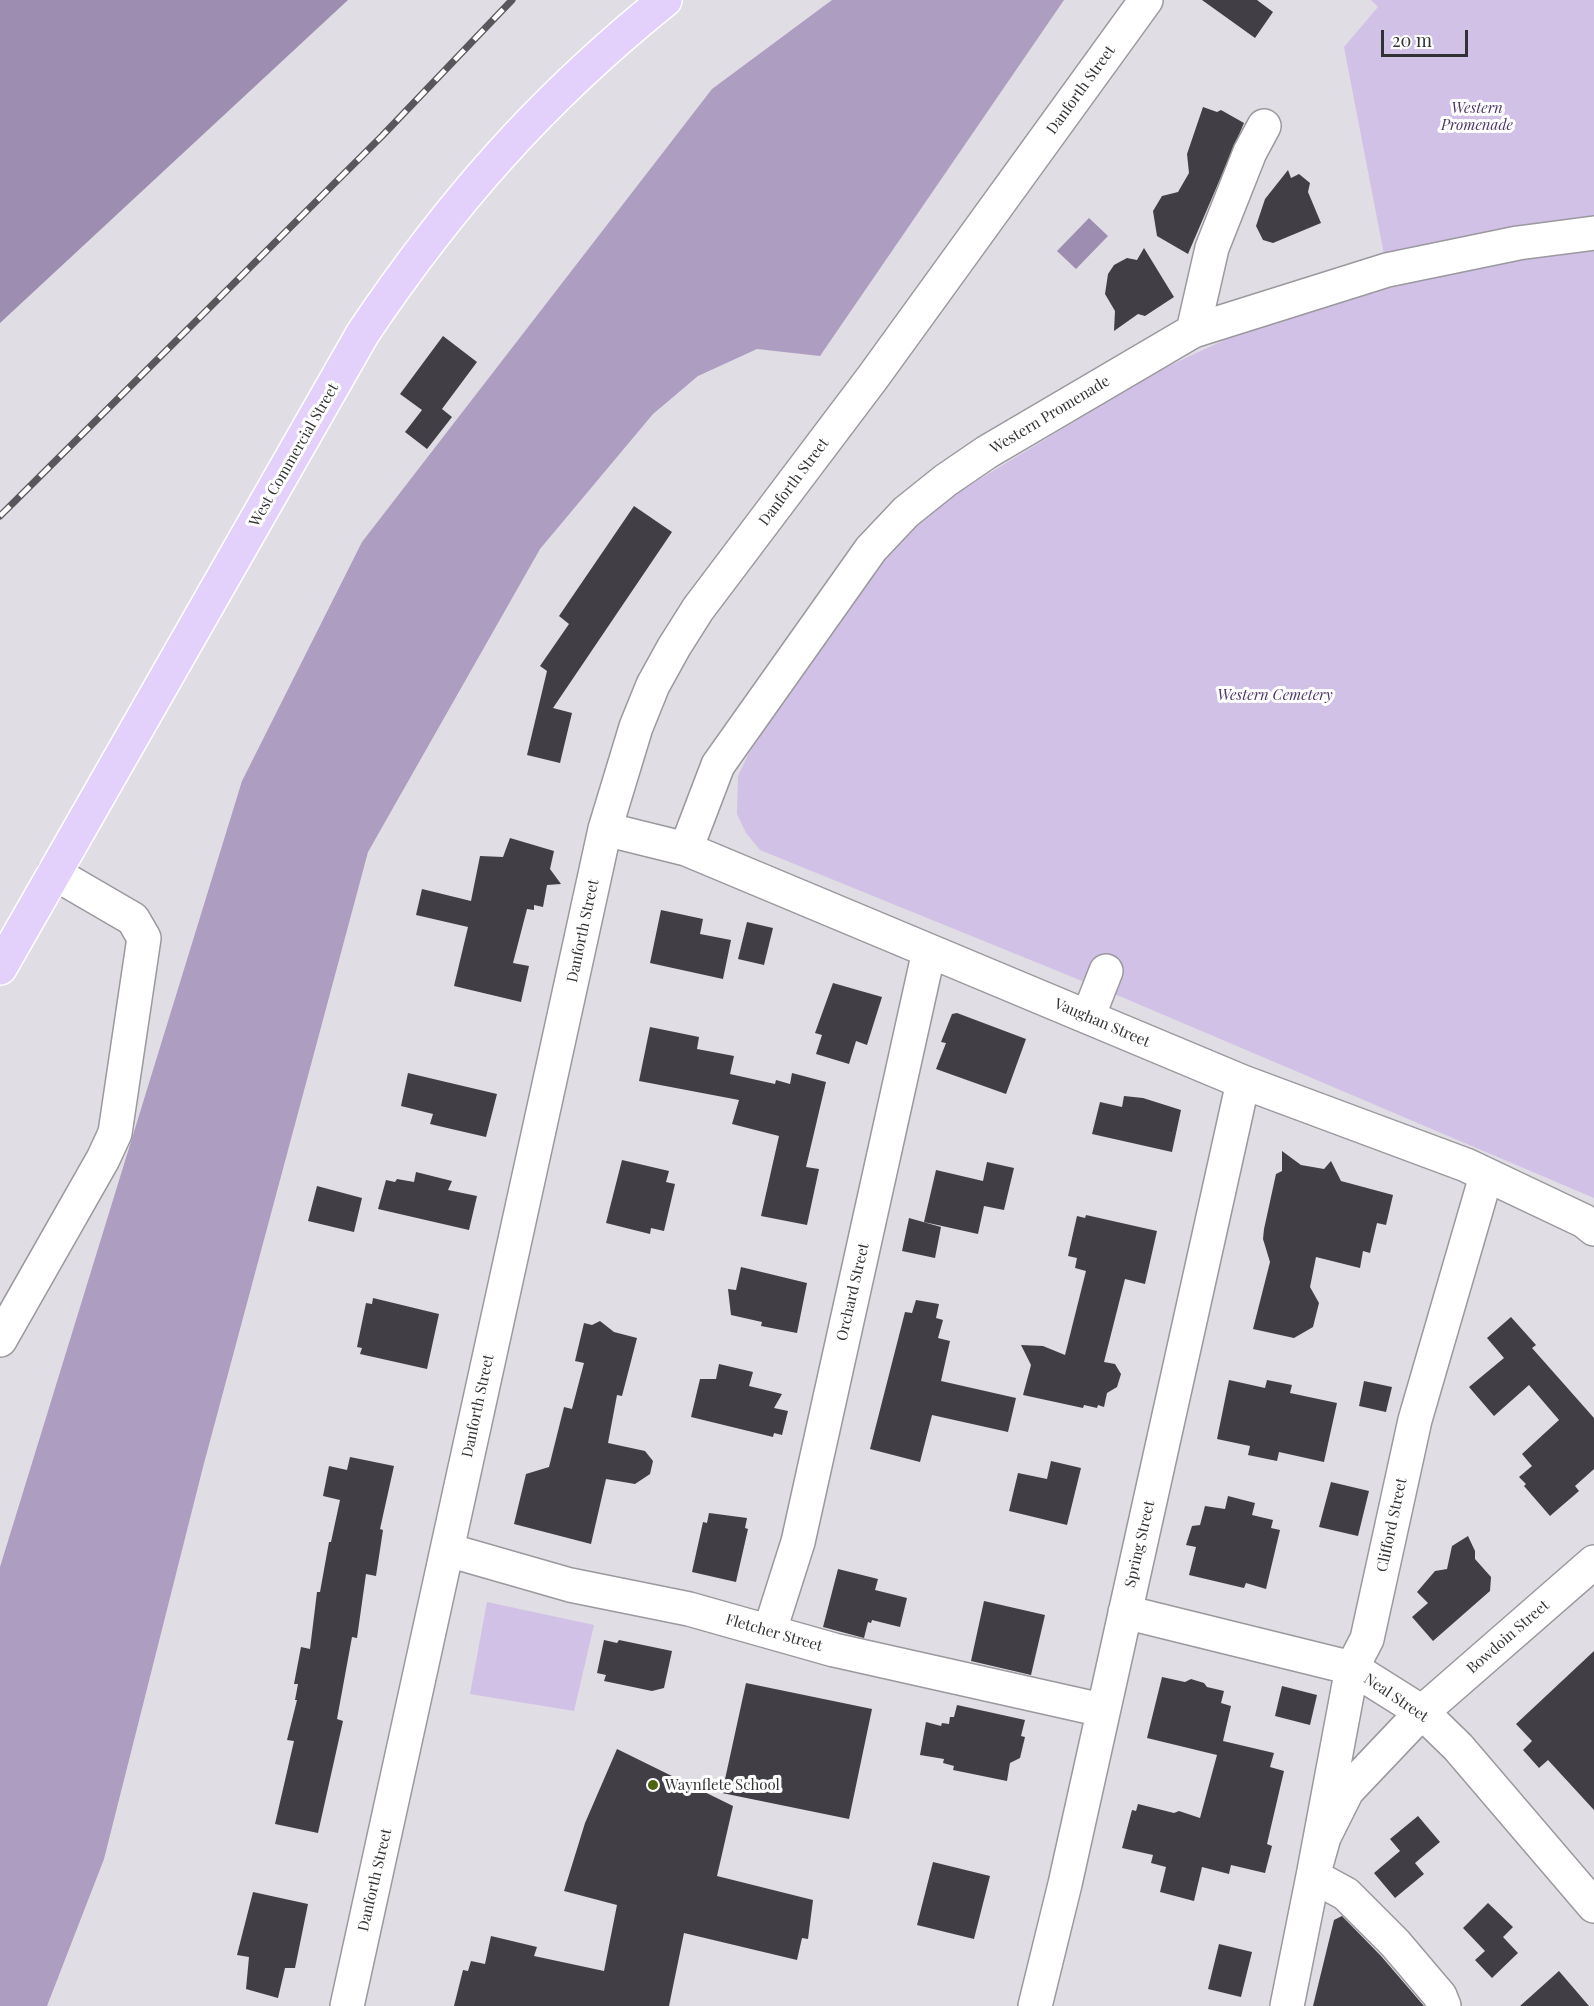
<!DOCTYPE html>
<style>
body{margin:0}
#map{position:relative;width:1594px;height:2006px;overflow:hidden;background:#e0dde4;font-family:"Playfair Display",serif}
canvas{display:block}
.scale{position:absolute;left:1381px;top:30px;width:87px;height:27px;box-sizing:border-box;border:3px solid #323133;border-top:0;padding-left:8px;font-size:18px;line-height:21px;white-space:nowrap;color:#323133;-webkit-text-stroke:4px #fff;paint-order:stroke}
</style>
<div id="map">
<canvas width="1594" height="2006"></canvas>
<div class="scale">20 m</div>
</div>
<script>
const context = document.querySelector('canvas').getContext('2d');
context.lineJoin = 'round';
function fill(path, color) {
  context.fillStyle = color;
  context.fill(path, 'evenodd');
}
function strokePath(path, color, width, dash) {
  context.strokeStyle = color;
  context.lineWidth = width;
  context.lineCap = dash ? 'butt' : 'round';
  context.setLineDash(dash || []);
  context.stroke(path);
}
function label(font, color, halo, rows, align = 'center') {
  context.font = font + ' "Playfair Display",serif';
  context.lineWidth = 6;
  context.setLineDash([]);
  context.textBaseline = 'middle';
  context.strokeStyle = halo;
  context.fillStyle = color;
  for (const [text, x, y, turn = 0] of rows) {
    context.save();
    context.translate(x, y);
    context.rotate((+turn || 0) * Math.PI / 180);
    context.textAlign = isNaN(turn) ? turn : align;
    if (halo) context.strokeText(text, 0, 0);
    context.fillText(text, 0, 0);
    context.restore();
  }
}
fill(new Path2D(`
 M1371,0H1594V233L1387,270L1344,47L1378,7Z
 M1587,244H1594V1198L1124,998L760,850L746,833L737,814L738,776L749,753L813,652L881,562L942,502L1156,372L1267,320L1397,286Z
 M487,1602L594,1625L574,1711L470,1694Z`), '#d1c1e6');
fill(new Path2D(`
 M832,0H1064L820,356L757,349L698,376L653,414L540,549L368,852L203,1467L104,1859L47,2006H0V1567L242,781L362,542L712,89Z`), '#ac9dc1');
fill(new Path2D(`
 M0,0H348L0,323Z
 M1089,218L1108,236L1076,269L1057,251Z`), '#9c8db1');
fill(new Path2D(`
 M1202,0H1257L1273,12L1255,38Z
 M1203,107L1217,112L1221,110L1244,123L1188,254L1157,236L1153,211L1162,196L1178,192L1189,173L1187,154Z
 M1288,170L1291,178L1299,174L1310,183L1308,192L1321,223L1273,243L1263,240L1256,226L1265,199Z
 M1144,248L1174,297L1145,316L1138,314L1114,331L1115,311L1105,294L1108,274L1114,265L1127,258L1137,260Z
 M443,336L477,362L442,409L452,417L427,449L405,432L422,410L400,394Z
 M634,506L672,532L553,708L572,713L560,763L527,755L547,671L540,666L569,624L559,616Z
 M510,838L554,851L550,869L561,884L547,885L543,907L534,905V910L527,909L513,963L529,966L521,1002L454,986L468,927L416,915L422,889L471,901L480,856L503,857Z
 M661,910L703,919L700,934L731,940L723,979L650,963Z
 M747,922L773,928L764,965L738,959Z
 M833,983L882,997L867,1045L856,1041L849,1064L816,1054L822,1035L815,1033Z
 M957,1013L1026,1039L1006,1094L936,1069L946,1043L941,1042L952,1014Z
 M650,1027L699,1037L697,1049L734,1056L730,1074L775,1084L776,1080L790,1084L792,1073L826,1082L806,1167L819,1169L807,1225L761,1216L779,1136L732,1124L739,1100L639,1081Z
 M408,1073L497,1094L486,1137L430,1124L433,1114L401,1106Z
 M1124,1096L1143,1098L1181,1110L1172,1152L1092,1134L1100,1102L1122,1107Z
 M1282,1151L1301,1165L1324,1169L1331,1161L1341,1181L1393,1195L1386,1225L1377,1223L1370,1253L1363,1251L1360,1268L1316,1257L1310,1287L1319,1303L1313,1327L1294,1338L1253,1329L1270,1262L1263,1239L1264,1229L1276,1174L1282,1171Z
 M622,1160L669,1171L666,1182L675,1184L664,1231L651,1228L650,1234L606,1223Z
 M987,1162L1014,1168L1004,1210L984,1206L978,1234L924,1222L936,1170L983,1181Z
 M416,1172L452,1181L448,1190L477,1196L469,1230L378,1209L386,1180L395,1182L397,1179L414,1182Z
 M317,1186L362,1198L354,1232L308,1221Z
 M1086,1215L1157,1231L1145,1284L1125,1279L1104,1362L1115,1364L1121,1374L1117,1387L1107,1393L1104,1407L1098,1405L1097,1408L1084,1405L1083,1408L1023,1395L1031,1365L1021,1345L1043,1346L1065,1355L1086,1271L1075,1268L1077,1258L1068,1256L1077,1216L1085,1218Z
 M909,1218L941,1227L935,1258L902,1251Z
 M741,1267L807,1283L797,1333L761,1326L762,1322L731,1315L728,1289L736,1290Z
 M373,1298L439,1314L427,1369L360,1354L362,1348L357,1347L366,1303L372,1304Z
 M916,1300L939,1304L936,1318L943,1320L938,1338L950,1341L941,1381L1016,1398L1008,1432L932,1415L920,1462L870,1449L905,1312L912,1313Z
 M1511,1317L1536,1345L1532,1348L1594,1418V1469L1575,1486L1579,1491L1550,1516L1524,1486L1526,1484L1519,1477L1532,1466L1522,1454L1559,1420L1529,1385L1494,1416L1469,1387L1504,1358L1487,1338Z
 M600,1321L614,1332L637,1338L622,1396L617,1395L608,1443L645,1451L653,1461L650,1474L635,1484L606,1479L591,1544L514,1524L526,1474L549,1467L564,1407L572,1409L584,1363L575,1361L584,1323L592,1325Z
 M719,1364L753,1372L749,1386L782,1394L774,1408L788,1411L782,1435L774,1433L773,1437L691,1417L700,1379H716Z
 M1229,1380L1265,1388L1267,1380L1292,1385L1290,1393L1337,1403L1324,1462L1279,1452L1277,1461L1248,1455L1250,1446L1217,1439Z
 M1364,1381L1392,1387L1386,1412L1359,1406Z
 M350,1457L394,1466L380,1529L383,1530L376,1576L366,1574L357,1638L352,1637L337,1719L343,1721L318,1833L275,1824L294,1741L287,1740L297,1700H295L298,1684H294L301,1647L310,1649L317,1592H320L329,1542H331L340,1500L323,1496L329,1466L347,1470Z
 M1051,1461L1081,1468L1067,1525L1009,1511L1018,1473L1047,1479Z
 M1331,1482L1369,1491L1358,1536L1319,1527Z
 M1228,1496L1255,1503L1252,1515L1273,1520L1271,1528L1280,1530L1266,1589L1246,1583L1244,1588L1189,1575L1196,1547L1186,1545L1192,1526L1200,1525L1205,1506L1225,1509Z
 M709,1513L747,1518L745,1528L748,1529L736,1582L692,1572L703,1522L707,1523Z
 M1468,1536L1475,1551V1559L1491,1577L1490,1591L1433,1641L1412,1617L1428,1603L1417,1592L1435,1571L1447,1569L1452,1546Z
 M838,1569L878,1579L875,1590L907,1598L900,1627L872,1620L871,1623L868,1622L864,1638L823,1627Z
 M984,1601L1045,1615L1031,1675L971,1661Z
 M604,1640L617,1643L619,1640L672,1651L664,1688L652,1691L604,1681L606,1675L597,1673Z
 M1594,1651V1810L1548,1760L1539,1768L1523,1750L1532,1741L1516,1724Z
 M1162,1677L1185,1682L1191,1679L1204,1683L1207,1687L1224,1691L1221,1703L1231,1706L1223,1741L1274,1753L1270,1767L1284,1771L1267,1844L1272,1846L1265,1873L1231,1865L1229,1874L1202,1867L1194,1901L1160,1892L1166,1867L1151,1863L1153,1855L1122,1848L1132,1810L1136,1811L1138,1804L1174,1813L1179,1811L1200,1818L1217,1755L1147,1738Z
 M746,1683L872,1709L849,1819L722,1793Z
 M1282,1686L1317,1695L1310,1725L1275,1716Z
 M957,1705L1025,1720L1021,1736L1025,1737L1020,1758L1010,1763L1007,1781L953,1770L954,1766L943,1763L944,1759L920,1755L926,1722L941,1726L942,1723L949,1724L950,1717H954Z
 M617,1749L733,1806L717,1876L813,1900L808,1939L802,1938L797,1960L684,1933L669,2006H454L463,1970L468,1971L471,1961L485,1964L491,1936L537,1947L534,1956L604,1971L617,1905L564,1891L585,1823Z
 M1418,1816L1440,1842L1415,1863L1424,1874L1395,1898L1374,1873L1400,1851L1390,1839Z
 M933,1862L990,1876L974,1939L917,1925Z
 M253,1892L308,1904L295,1968H285L278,1998L246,1989L249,1957L237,1955Z
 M1488,1903L1513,1927L1503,1937L1518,1953L1492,1978L1475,1960L1485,1951L1463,1928Z
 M1342,1916L1381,1956L1424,2006H1313L1334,1920Z
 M1219,1944L1252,1952L1241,1997L1208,1989Z
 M1559,1971L1589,2006H1520Z`), '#413f45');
const minor = new Path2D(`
 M1193,331L1212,248L1250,152L1264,126
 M605,829L686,849L1243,1082L1466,1165L1584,1221L1594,1229
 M686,849L718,765L871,549L906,512L946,480L987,452L1193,331L1387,270L1518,243L1594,233
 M1088,1017L1106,971
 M0,1340L103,1159L115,1133L144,938L133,919L54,873
 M448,1550L570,1585L689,1609L834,1650L1102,1710
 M1125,1612L1352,1668L1422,1712L1458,1747L1594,1906
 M770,1630L798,1542L929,951
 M347,2006L605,829L636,727L653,685L674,647L698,609L873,377L1146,0
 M1035,2006L1065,1884L1243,1082
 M1287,2006L1313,1876L1324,1837L1347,1791L1422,1712L1594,1562
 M1444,2006L1440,1996L1395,1943L1346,1894L1313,1876L1352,1668L1367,1639L1415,1420L1486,1176`);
const major = new Path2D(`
 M0,968L363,333C451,202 542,99 665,0`);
strokePath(minor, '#9b989e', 36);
strokePath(major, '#fff', 36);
strokePath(minor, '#fff', 33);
strokePath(major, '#e3d0fb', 33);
const rail = new Path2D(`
 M0,516L382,136L512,0`);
strokePath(rail, '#59575b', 7);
strokePath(rail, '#fff', 4.5, [14]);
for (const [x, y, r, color] of [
 [653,1785,6,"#4d630f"]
]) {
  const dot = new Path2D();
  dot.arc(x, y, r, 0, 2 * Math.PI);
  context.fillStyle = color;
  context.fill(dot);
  strokePath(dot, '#fff', 2);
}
label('15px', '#323133', '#fff', [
 ["Danforth Street",1081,90,-54],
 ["Western Promenade",1050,415,-31],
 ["West Commercial Street",294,455,-60],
 ["Danforth Street",794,482,-53],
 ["Danforth Street",583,931,-78],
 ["Vaughan Street",1102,1023,23],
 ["Orchard Street",853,1292,-77],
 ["Danforth Street",478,1406,-78],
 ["Clifford Street",1392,1525,-78],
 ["Spring Street",1140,1544,-77],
 ["Fletcher Street",774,1633,16],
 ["Bowdoin Street",1508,1637,-41],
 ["Neal Street",1396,1698,34],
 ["Danforth Street",375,1880,-77]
]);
label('italic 15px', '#4d3667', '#fff', [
 ["Western",1477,108],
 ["Promenade",1477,125],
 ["Western Cemetery",1275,695]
]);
label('15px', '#323133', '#fff', [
 ["Waynflete School",665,1785]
], 'left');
</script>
